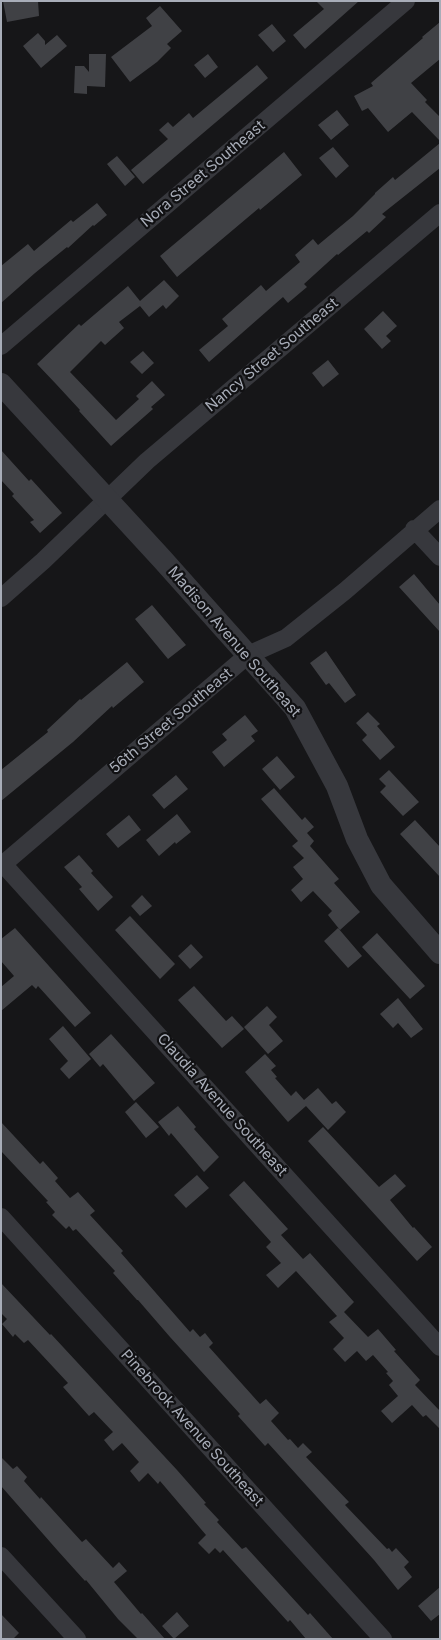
<!DOCTYPE html>
<style>
body{margin:0}
#map{position:relative;width:441px;height:1640px;overflow:hidden;background:#161618;font-family:Inter,sans-serif}
canvas{display:block}
.frame{position:absolute;inset:0;border:2px solid #a8adb8;pointer-events:none}
</style>
<div id="map">
<canvas width="441" height="1640"></canvas>
<div class="frame"></div>
</div>
<script>
const context = document.querySelector('canvas').getContext('2d');
context.lineJoin = 'round';
function fill(path, color) {
  context.fillStyle = color;
  context.fill(path, 'evenodd');
}
function strokePath(path, color, width, dash) {
  context.strokeStyle = color;
  context.lineWidth = width;
  context.lineCap = dash ? 'butt' : 'round';
  context.setLineDash(dash || []);
  context.stroke(path);
}
function label(font, color, halo, rows, align = 'center') {
  context.font = font + ' Inter,sans-serif';
  context.lineWidth = 4.5;
  context.setLineDash([]);
  context.textBaseline = 'middle';
  context.strokeStyle = halo;
  context.fillStyle = color;
  for (const [text, x, y, turn = 0] of rows) {
    context.save();
    context.translate(x, y);
    context.rotate((+turn || 0) * Math.PI / 180);
    context.textAlign = isNaN(turn) ? turn : align;
    if (halo) context.strokeText(text, 0, 0);
    context.fillText(text, 0, 0);
    context.restore();
  }
}
fill(new Path2D(`
 M3,1H38L39,16L7,22Z
 M316,1H359L305,49L293,35L324,9Z
 M160,6L182,31L167,44L171,48L157,62L130,82L111,57L152,26L146,18Z
 M440,22V59L411,83L427,100L425,102L440,117V141L412,112L388,132L368,108L362,111L354,96L373,86L371,83L423,38L422,37Z
 M272,24L286,41L273,52L258,35Z
 M38,33L45,41V45L57,35L67,46L41,68L23,46Z
 M89,54H106L105,87L87,86V94L74,93L75,66H84L89,72Z
 M208,54L218,67L205,78L194,65Z
 M257,65L268,78L143,184L131,170L168,139L159,130L168,122L173,127L189,113L193,118Z
 M337,110L349,125L331,140L318,125Z
 M440,143V168L382,214L386,217L369,233L367,231L338,255L337,254L304,284L307,287L288,303L283,297L209,362L199,350L228,326L222,319L261,285L266,291L300,262L295,255L313,239L318,245L353,216L375,194V193L393,177L395,180Z
 M333,147L349,166L336,178L319,158Z
 M284,152L302,175L260,210L259,208L177,277L160,256Z
 M117,156L135,177L125,186L107,164Z
 M97,203L107,215L94,226L93,225L68,248L67,247L35,273L1,303V266L28,244L34,251L71,220L73,222Z
 M164,280L179,296L166,309L163,305L149,317L140,306L119,322L124,328L105,345L101,341L70,372L116,420L139,399L136,396L152,381L165,395L151,407L153,409L111,446L79,411L80,410L56,384L37,364L79,324L81,326L128,286L140,301Z
 M383,311L397,326L386,336L391,341L382,349L364,329Z
 M143,351L154,363L142,374L130,362Z
 M328,360L339,374L323,387L312,373Z
 M1,450L29,481L31,479L62,513L40,533L30,522L34,520L12,496L14,494L1,480Z
 M414,574L440,605V632L399,587Z
 M152,605L186,645L168,659L135,619Z
 M326,651L356,695L345,703L329,683L326,685L310,663Z
 M127,662L144,682L113,708L112,706L73,742L1,801V770L48,732L47,730L80,699L81,700Z
 M368,712L380,724L377,726L395,747L380,760L362,740L367,735L356,723Z
 M245,715L258,731L251,736L255,741L224,767L212,752L227,740L222,734Z
 M277,756L295,777L280,790L262,769Z
 M389,770L419,802L403,816L380,792L386,786L379,779Z
 M176,775L188,789L164,809L152,795Z
 M274,788L302,820L305,817L314,827L307,833L314,841L310,846L339,879L334,883L360,912L340,930L328,915L332,911L313,891L301,902L291,890L303,879L293,867L304,858L292,846L298,841L261,799Z
 M177,814L191,832L176,844L175,842L159,856L146,840Z
 M129,815L141,830L118,848L106,834Z
 M415,820L440,847V877L400,834Z
 M79,855L93,871L91,873L113,897L98,911L79,889L82,887L64,867Z
 M142,895L152,906L140,916L131,906Z
 M130,916L175,964L160,979L115,930Z
 M15,928L91,1013L75,1027L38,986L36,989L32,985L1,1011V987L14,976L1,961V939Z
 M338,928L362,956L348,968L324,941Z
 M377,933L425,986L410,999L362,947Z
 M191,944L203,957L190,969L178,956Z
 M194,986L226,1021L232,1016L244,1029L222,1048L178,1000Z
 M398,998L423,1029L411,1038L398,1023L393,1028L380,1014Z
 M267,1006L277,1017L269,1025L283,1041L268,1054L244,1027Z
 M63,1026L91,1059L69,1079L60,1069L68,1061L49,1039Z
 M111,1034L155,1083L134,1101L103,1064L100,1067L89,1054Z
 M265,1054L276,1066L271,1070L277,1077L275,1078L291,1096L296,1091L304,1100L318,1088L332,1104L336,1101L346,1112L328,1130L306,1106L288,1122L245,1072Z
 M136,1102L159,1127L146,1138L125,1112Z
 M178,1106L196,1127L194,1129L219,1157L204,1172L171,1133L169,1136L158,1122Z
 M1,1122L40,1164L43,1161L58,1178L55,1181L70,1198L78,1192L95,1211L90,1215L123,1251L121,1253L190,1332L193,1329L200,1337L205,1333L213,1343L209,1347L260,1404L266,1399L279,1413L271,1421L288,1440L290,1439L298,1448L303,1443L312,1452L306,1457L349,1502L345,1505L387,1549L389,1548L392,1552L396,1548L409,1562L404,1567L412,1577L398,1590L374,1560L268,1443L265,1446L238,1416L240,1414L170,1337L138,1300H137L113,1273L115,1271L76,1229L73,1231L69,1226L66,1229L52,1215L55,1212L46,1202L48,1201L1,1151Z
 M323,1127L379,1187L395,1174L406,1186L390,1200L413,1228L414,1227L432,1247L417,1261L308,1141Z
 M197,1175L209,1188L186,1208L174,1195Z
 M244,1181L288,1229L281,1235L303,1259L310,1253L354,1302L344,1312L368,1337L378,1329L396,1350L394,1351L420,1380L415,1385L440,1411V1429L426,1415L423,1417L412,1405L392,1423L381,1411L398,1396L389,1385L393,1381L386,1373L388,1372L373,1355L366,1361L357,1351L345,1362L333,1349L344,1338L329,1322L337,1316L296,1271L278,1288L266,1275L281,1263L266,1247L271,1242L229,1195Z
 M1,1283L50,1335L51,1334L177,1470L206,1503L204,1504L219,1520L217,1522L242,1549L246,1547L308,1615L310,1613L333,1639H306L290,1620L288,1622L223,1550L220,1553L215,1548L209,1554L198,1543L206,1535L160,1481L158,1484L148,1473L139,1482L130,1471L139,1462L122,1443L113,1451L104,1440L113,1432L94,1412L89,1416L63,1387L68,1383L28,1340L24,1343L15,1334L13,1337L2,1324L7,1319L1,1313Z
 M1,1457L13,1469L17,1466L27,1477L24,1481L40,1499L41,1497L82,1542L86,1539L113,1568L119,1562L127,1571L114,1582L141,1614L142,1613L165,1639H138L118,1619L86,1580L85,1581L58,1551L1,1486Z
 M440,1587V1614L431,1621L418,1606Z
 M177,1612L189,1626L174,1639L162,1626Z
 M1,1614L19,1633L13,1639H1Z`), '#404145');
strokePath(new Path2D(`
 M1,346L406,1
 M414,529L440,557
 M1,598L43,561L147,461L440,213
 M3,864L440,1347
 M1,866L248,655L286,638L345,591L440,509
 M1,1217L383,1639
 M1,1556L77,1639`), '#37383d', 18);
strokePath(new Path2D(`
 M1,384L162,559L295,708L337,786L357,839L381,885L440,953`), '#37383d', 22);
label('15px', '#a8adb8', '#111113', [
 ["Nora Street Southeast",203,174,-40],
 ["Nancy Street Southeast",272,355,-40],
 ["Madison Avenue Southeast",234,642,49],
 ["56th Street Southeast",171,721,-40],
 ["Claudia Avenue Southeast",222,1105,48],
 ["Pinebrook Avenue Southeast",192,1428,48]
]);
</script>
